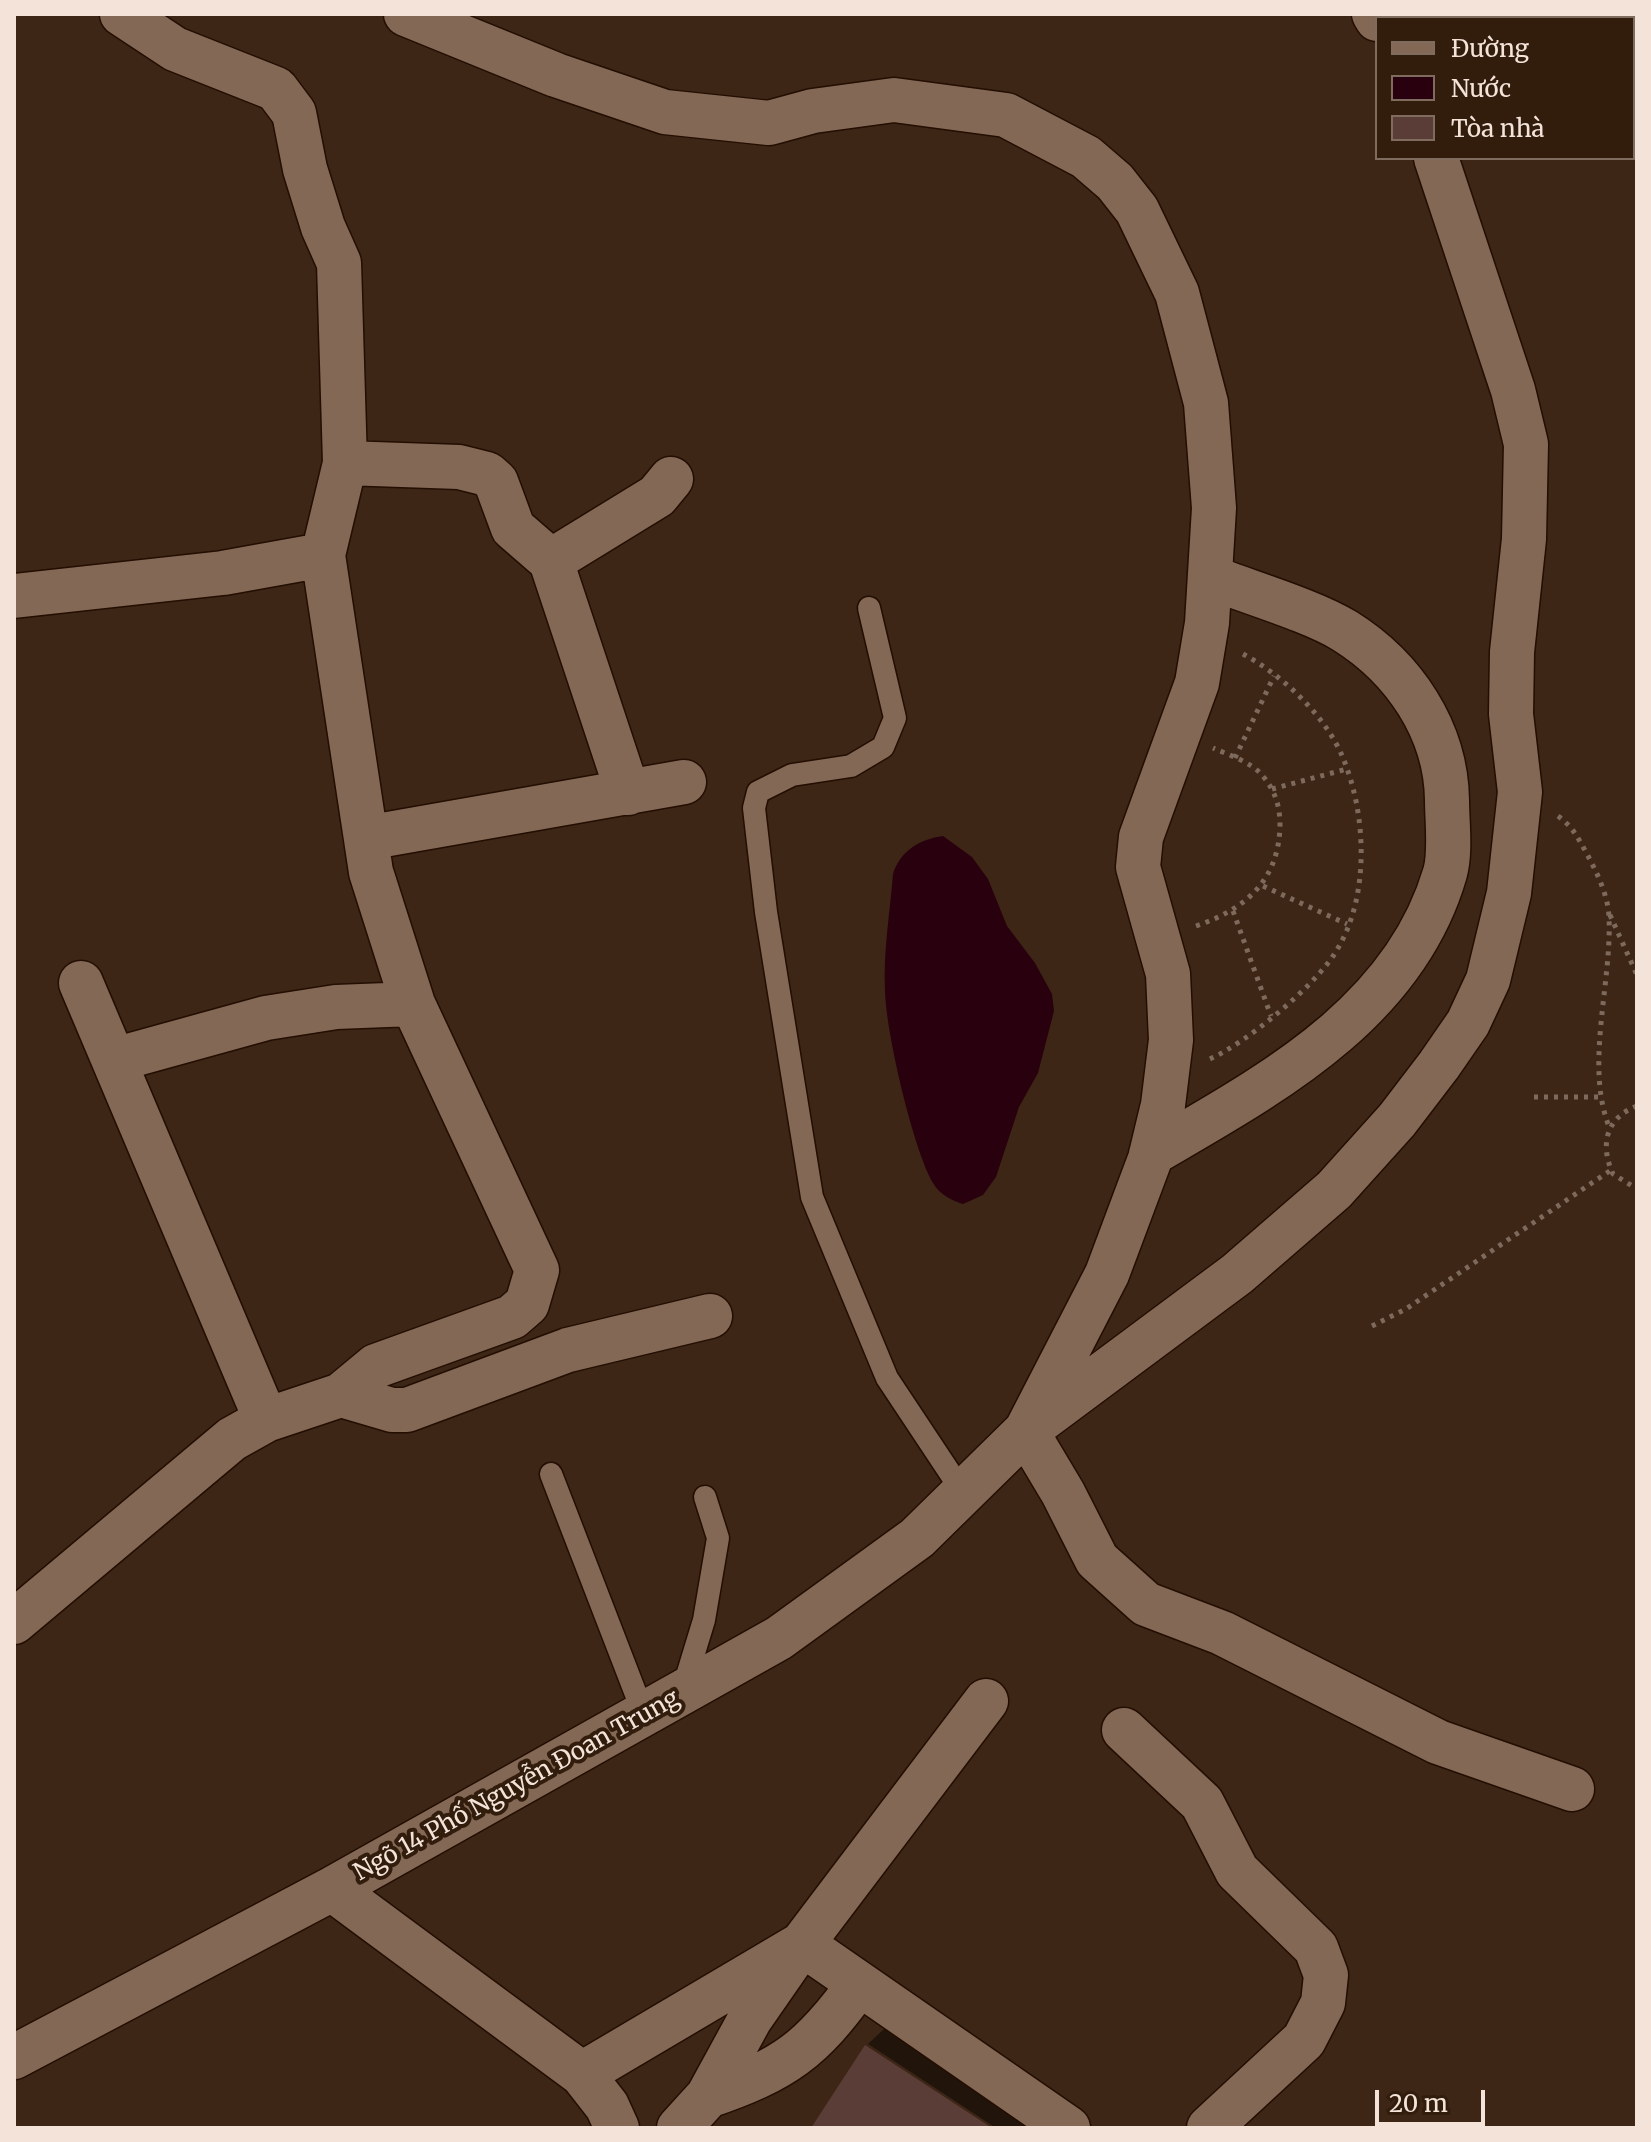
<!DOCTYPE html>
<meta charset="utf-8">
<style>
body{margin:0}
#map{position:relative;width:1651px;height:2142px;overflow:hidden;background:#3d2616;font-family:Merriweather,serif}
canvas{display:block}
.frame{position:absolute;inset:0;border:16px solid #f3e3d9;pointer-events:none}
.legend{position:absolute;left:1375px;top:16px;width:260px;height:144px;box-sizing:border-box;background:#321c0c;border:2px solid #7f6c5e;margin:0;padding:10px 14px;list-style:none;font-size:24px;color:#f3e3d9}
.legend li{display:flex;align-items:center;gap:16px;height:40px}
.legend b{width:40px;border:2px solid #7f6c5e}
.scale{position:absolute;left:1375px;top:2090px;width:110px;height:36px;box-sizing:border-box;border:4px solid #f3e3d9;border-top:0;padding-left:10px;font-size:24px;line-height:28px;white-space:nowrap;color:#f3e3d9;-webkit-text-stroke:6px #321c0c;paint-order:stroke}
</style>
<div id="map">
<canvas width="1651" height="2142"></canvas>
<div class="frame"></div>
<ul class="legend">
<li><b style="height:10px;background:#836856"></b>Đường</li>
<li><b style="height:22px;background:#29000e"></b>Nước</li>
<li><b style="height:22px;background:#5b3d38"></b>Tòa nhà</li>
</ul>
<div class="scale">20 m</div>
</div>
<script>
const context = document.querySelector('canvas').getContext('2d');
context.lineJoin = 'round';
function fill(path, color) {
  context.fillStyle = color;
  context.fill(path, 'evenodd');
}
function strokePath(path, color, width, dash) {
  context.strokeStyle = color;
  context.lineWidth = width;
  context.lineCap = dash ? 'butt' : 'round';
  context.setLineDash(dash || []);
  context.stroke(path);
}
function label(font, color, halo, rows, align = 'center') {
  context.font = font + ' Merriweather,serif';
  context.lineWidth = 8;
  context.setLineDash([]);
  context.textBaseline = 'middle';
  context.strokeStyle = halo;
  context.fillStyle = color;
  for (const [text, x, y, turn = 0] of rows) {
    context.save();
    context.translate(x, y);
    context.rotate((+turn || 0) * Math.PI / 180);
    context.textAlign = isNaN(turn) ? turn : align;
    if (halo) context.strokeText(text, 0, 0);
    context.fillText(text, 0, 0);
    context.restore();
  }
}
fill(new Path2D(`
 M943,836L972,857L988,879L1007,926L1035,963L1052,994L1054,1011L1038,1073L1019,1107L996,1177L983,1195L963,1204C951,1200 940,1195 933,1183C913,1148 886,1033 885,991C883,953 890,912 893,874C900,851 920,839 943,836Z`), '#29000e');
fill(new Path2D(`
 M885,2028L1038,2128H996L868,2044Z`), '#0007');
fill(new Path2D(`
 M865,2045L992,2128H811Z`), '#5b3d38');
const service = new Path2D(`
 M869,608L895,718L883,747L851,766L792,775L758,792L754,808L766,912L812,1197L887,1378L962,1491
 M551,1474L644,1715
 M683,1689L704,1620L718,1538L705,1497`);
const minor = new Path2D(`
 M1374,14L1377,19
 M1436,158L1513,390L1526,444L1524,539L1512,652L1511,714L1520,792L1509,893L1488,980L1468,1023L1439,1065L1397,1120L1334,1190L1237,1274L1026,1431L1063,1493L1097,1560L1146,1604L1222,1633L1438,1742L1572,1789
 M345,463L459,467L487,474L496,482L513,528L551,561L657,496L671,479
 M551,561L628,793
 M14,596L223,573L323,555
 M366,838L684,782
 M81,983L266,1420
 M114,1060L266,1018L336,1007L413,1004
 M1151,1154C1269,1085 1404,1014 1445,873C1451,852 1447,822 1447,800C1446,730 1404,668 1345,631C1313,611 1248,592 1210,577
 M341,1395L392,1410H407L568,1350L710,1316
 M14,1622L232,1439L266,1420L341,1395L376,1366L512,1317L527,1304L537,1270L413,1004L371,872L323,555L345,463L339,263L323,227L305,169L294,113L276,89L175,49L122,14
 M1124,1730L1202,1803L1237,1871L1316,1948L1326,1975L1323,2003L1304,2040L1209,2128
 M332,1889L582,2074L607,2106L617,2128
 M14,2057L332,1889L779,1638L917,1538L1026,1431L1107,1274L1150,1159L1163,1105L1171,1040L1168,974L1138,867L1141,837L1197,683L1207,623L1214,508L1206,403L1177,293L1137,210L1115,182L1086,157L1006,115L894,100L813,111L769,123L665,112L556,75L406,14
 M582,2074L802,1944L1068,2128
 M708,2096C784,2070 812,2050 859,1984
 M679,2128L708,2096L750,2019L802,1944L986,1701`);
strokePath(service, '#230e01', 25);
strokePath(minor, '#230e01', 47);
strokePath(new Path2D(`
 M1235,758L1274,676
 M1272,789L1347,769
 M1558,816C1573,827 1578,838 1587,854C1597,873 1608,895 1609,917C1612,984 1584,1067 1610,1129
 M1263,886L1347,924
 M1233,911L1271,1016
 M1610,915L1637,975
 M1196,926C1246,909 1279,880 1280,825C1280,806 1275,790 1262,775C1251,762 1229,755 1213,748
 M1210,1059C1246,1043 1314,987 1335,953C1370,899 1367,816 1343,758C1326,716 1282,675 1243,654
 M1534,1097H1600
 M1637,1106C1605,1118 1600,1146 1613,1174L1637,1189
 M1372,1326L1406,1309L1611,1170`), '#7e6a5c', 5, [4, 6]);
strokePath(service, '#836856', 22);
strokePath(minor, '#836856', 44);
label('24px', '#f3e3d9', '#321c0c', [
 ["Ngõ 14 Phố Nguyễn Đoan Trung",517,1786,-29]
]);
</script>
